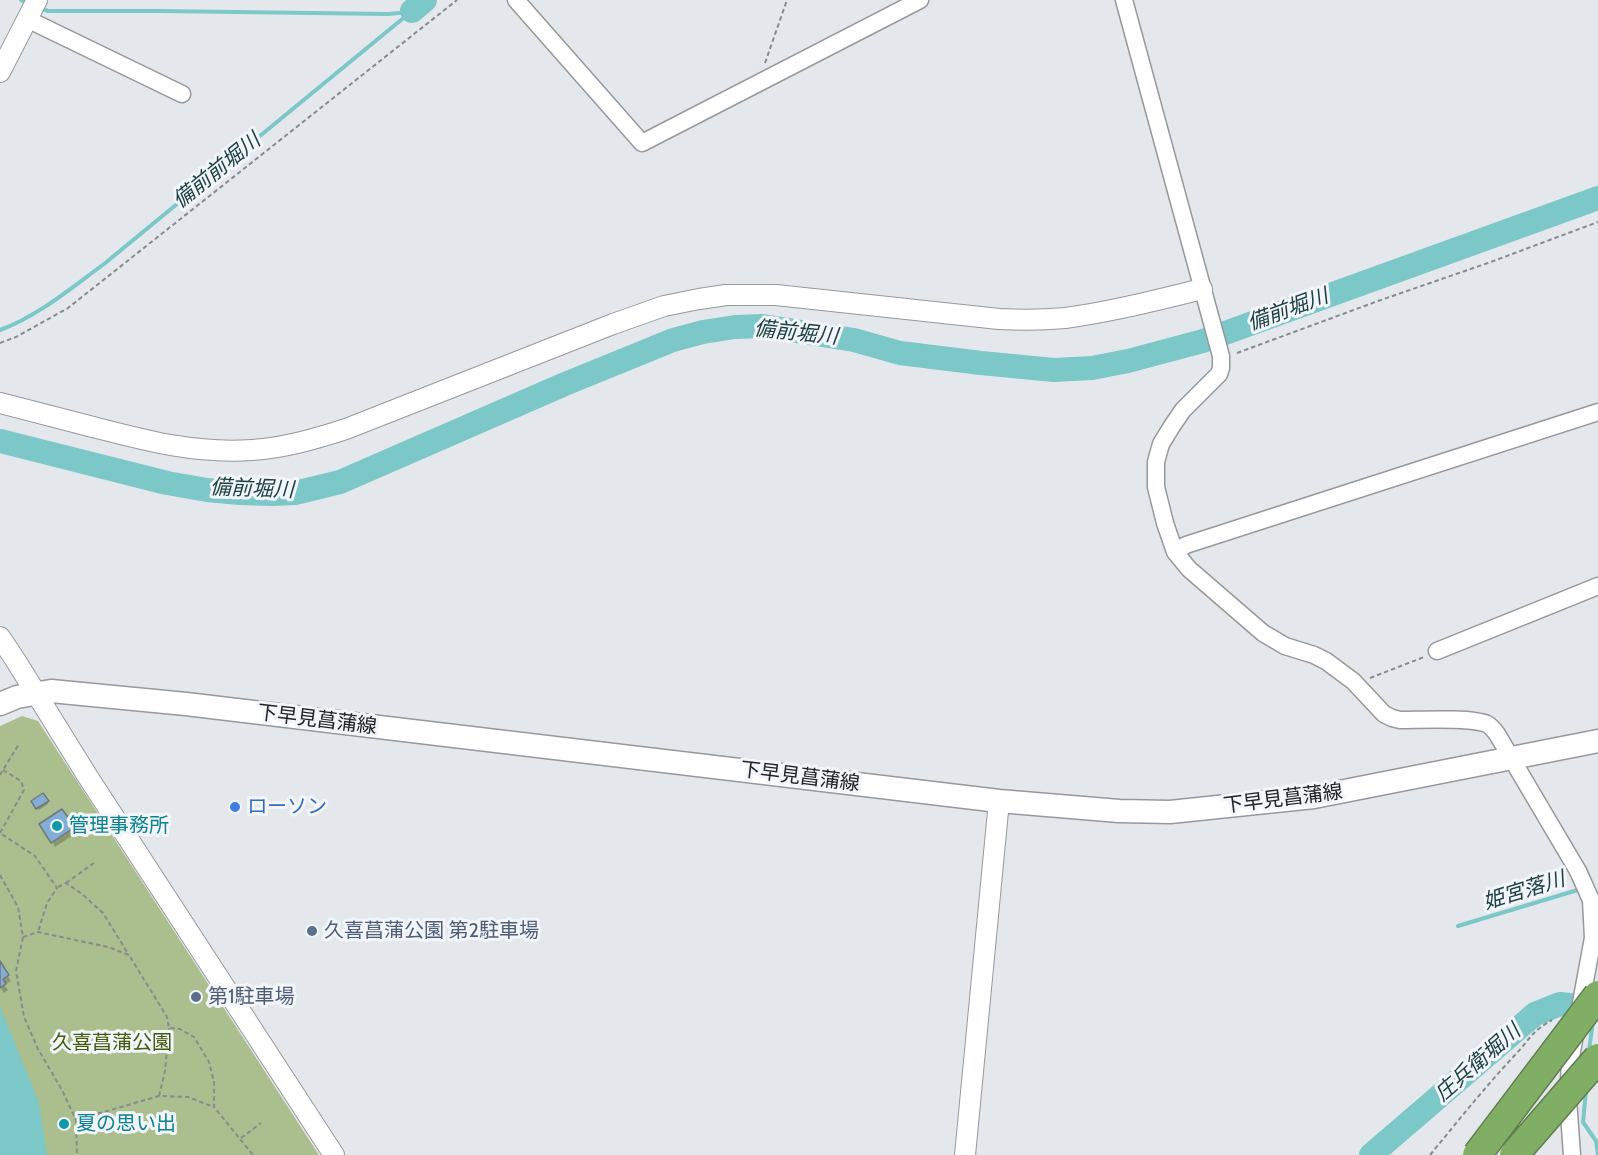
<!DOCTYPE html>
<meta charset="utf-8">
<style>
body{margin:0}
canvas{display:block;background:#e4e8ec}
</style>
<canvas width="1598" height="1155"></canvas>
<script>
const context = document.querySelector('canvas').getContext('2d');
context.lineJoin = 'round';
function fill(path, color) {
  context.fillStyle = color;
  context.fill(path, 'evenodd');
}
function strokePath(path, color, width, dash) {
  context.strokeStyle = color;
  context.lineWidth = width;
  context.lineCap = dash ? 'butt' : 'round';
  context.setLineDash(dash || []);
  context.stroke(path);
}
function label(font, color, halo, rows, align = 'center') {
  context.font = font + ' Cabin,"Noto Sans JP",sans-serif';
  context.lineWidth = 6;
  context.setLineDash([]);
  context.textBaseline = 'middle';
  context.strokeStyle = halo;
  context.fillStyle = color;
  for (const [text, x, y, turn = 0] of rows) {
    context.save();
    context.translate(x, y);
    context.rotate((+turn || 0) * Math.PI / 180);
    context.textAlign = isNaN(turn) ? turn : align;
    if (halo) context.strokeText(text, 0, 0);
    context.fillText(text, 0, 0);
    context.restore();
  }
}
fill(new Path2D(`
 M22,716L38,721L319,1155H0V726Z`), '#abbf8e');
fill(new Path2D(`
 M0,1007L39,1103L47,1155H0Z`), '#7cc7c7');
fill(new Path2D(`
 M43,795L48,804L39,810L33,801Z
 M62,811L76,833L55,847L41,824Z
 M0,964L11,981L4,985L8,990L4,993L0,987Z`), '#0003');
strokePath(new Path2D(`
 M21,0L29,4
 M39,8L48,11H160L388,14L411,12
 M0,330C38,316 71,288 104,264L412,11
 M1458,926L1581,889
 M1589,1050L1593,1022
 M1586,1091L1583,1122L1596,1141L1598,1155`), '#7cc7c7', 4);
strokePath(new Path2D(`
 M412,11L425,0
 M0,441L167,483L207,490L240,493L272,494L295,493L340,482L565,384L673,340L703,332L735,327L763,326L854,340L900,353L981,363L1054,370L1092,368L1128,361L1203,341L1598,198
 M1371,1155L1535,1014L1560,1004L1598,1008`), '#7cc7c7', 24);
const building = new Path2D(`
 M43,793L49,801L36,809L31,801Z
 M62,809L75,827L51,843L39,824Z
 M0,961L9,975L3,979L6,984L0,988Z`);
fill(building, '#82add6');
strokePath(building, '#74777a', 1.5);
const minor = new Path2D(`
 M516,0L642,143L920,0
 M1124,0L1221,356V368L1219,374L1183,410L1172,426L1161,444L1156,462V487L1165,523L1175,552L1189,569L1263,633L1285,646L1314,655L1326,661L1353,681L1384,714L1392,718L1400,720C1420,720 1470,717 1487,724C1491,726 1494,730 1497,734L1578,871L1591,900L1593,938L1570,1062L1568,1099L1572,1155
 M27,19L182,94
 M1175,552L1186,545L1598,412
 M1437,651L1598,586`);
const tertiary = new Path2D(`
 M0,72L37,0
 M0,403C31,411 62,419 93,427C147,441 196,454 252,450C284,448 315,439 346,429L613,324L664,306L699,299L726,295H776L999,319C1021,320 1043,320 1065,318C1111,312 1157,300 1202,289
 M0,637L16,661L88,777L334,1155
 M965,1155L999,801`);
const secondary = new Path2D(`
 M0,704L17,697L51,691L186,704L999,801L1119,811L1170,812L1314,797L1598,741`);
strokePath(minor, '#95999c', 19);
strokePath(tertiary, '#95999c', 22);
strokePath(secondary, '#95999c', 25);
strokePath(new Path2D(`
 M765,63L787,0
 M0,343L16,337L68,308L457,0
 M1237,353L1378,301L1488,263L1598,222
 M1370,678L1424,657
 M3,770L21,781L24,790L0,833L35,856L57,888L47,903L38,932
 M0,775L19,744
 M0,875L18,907L23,937L16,971L24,1017L38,1049L62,1090L76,1120L77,1155
 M66,883L94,863
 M58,887L66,883L82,894L103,913L129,955
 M23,937L38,932L108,947L129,955L167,1017L169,1028L180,1029L194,1037L209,1062L214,1082V1107L253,1155
 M159,1096L165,1071L169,1028
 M76,1120L159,1096L188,1097L214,1107
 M241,1138L261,1123
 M1430,1155C1458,1121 1485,1087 1515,1055C1530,1039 1532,1031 1552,1020`), '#888a8d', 2, [4.5, 3]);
strokePath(minor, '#fff', 16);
strokePath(tertiary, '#fff', 20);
strokePath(secondary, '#fff', 22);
const motorwayBridge = new Path2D(`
 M1477,1155L1598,995
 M1514,1155L1598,1058`);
strokePath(motorwayBridge, '#5f7d4e', 31, []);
strokePath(motorwayBridge, '#80ae65', 28);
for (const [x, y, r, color] of [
 [235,807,6,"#3f7fe0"],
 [57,826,6,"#0f9aa8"],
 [312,931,6,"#5c6f8a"],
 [196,997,6,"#5c6f8a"],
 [64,1124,6,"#0f9aa8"]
]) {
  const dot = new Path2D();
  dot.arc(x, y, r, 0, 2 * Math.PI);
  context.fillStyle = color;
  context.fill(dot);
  strokePath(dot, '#f2f5f9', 2);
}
label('20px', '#212224', '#f2f5f9', [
 ["下早見菖蒲線",317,720,7],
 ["下早見菖蒲線",800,777,7],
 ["下早見菖蒲線",1283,799,-7]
]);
label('20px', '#366cbe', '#f2f5f9', [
 ["ローソン",247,807]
], 'left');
label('20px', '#0d838f', '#f2f5f9', [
 ["管理事務所",69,826],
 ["夏の思い出",76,1124]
], 'left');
label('20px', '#4e5e75', '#f2f5f9', [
 ["久喜菖蒲公園 第2駐車場",324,931],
 ["第1駐車場",208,997]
], 'left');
label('20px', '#435b0c', '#f2f5f9', [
 ["久喜菖蒲公園",112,1043]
]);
label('italic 21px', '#1d4142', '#f2f5f9', [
 ["備前前堀川",217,171,-39],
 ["備前堀川",1288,310,-20],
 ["備前堀川",796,333,6],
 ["備前堀川",252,489,2],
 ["姫宮落川",1524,891,-17],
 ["庄兵衛堀川",1478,1063,-41]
]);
</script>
